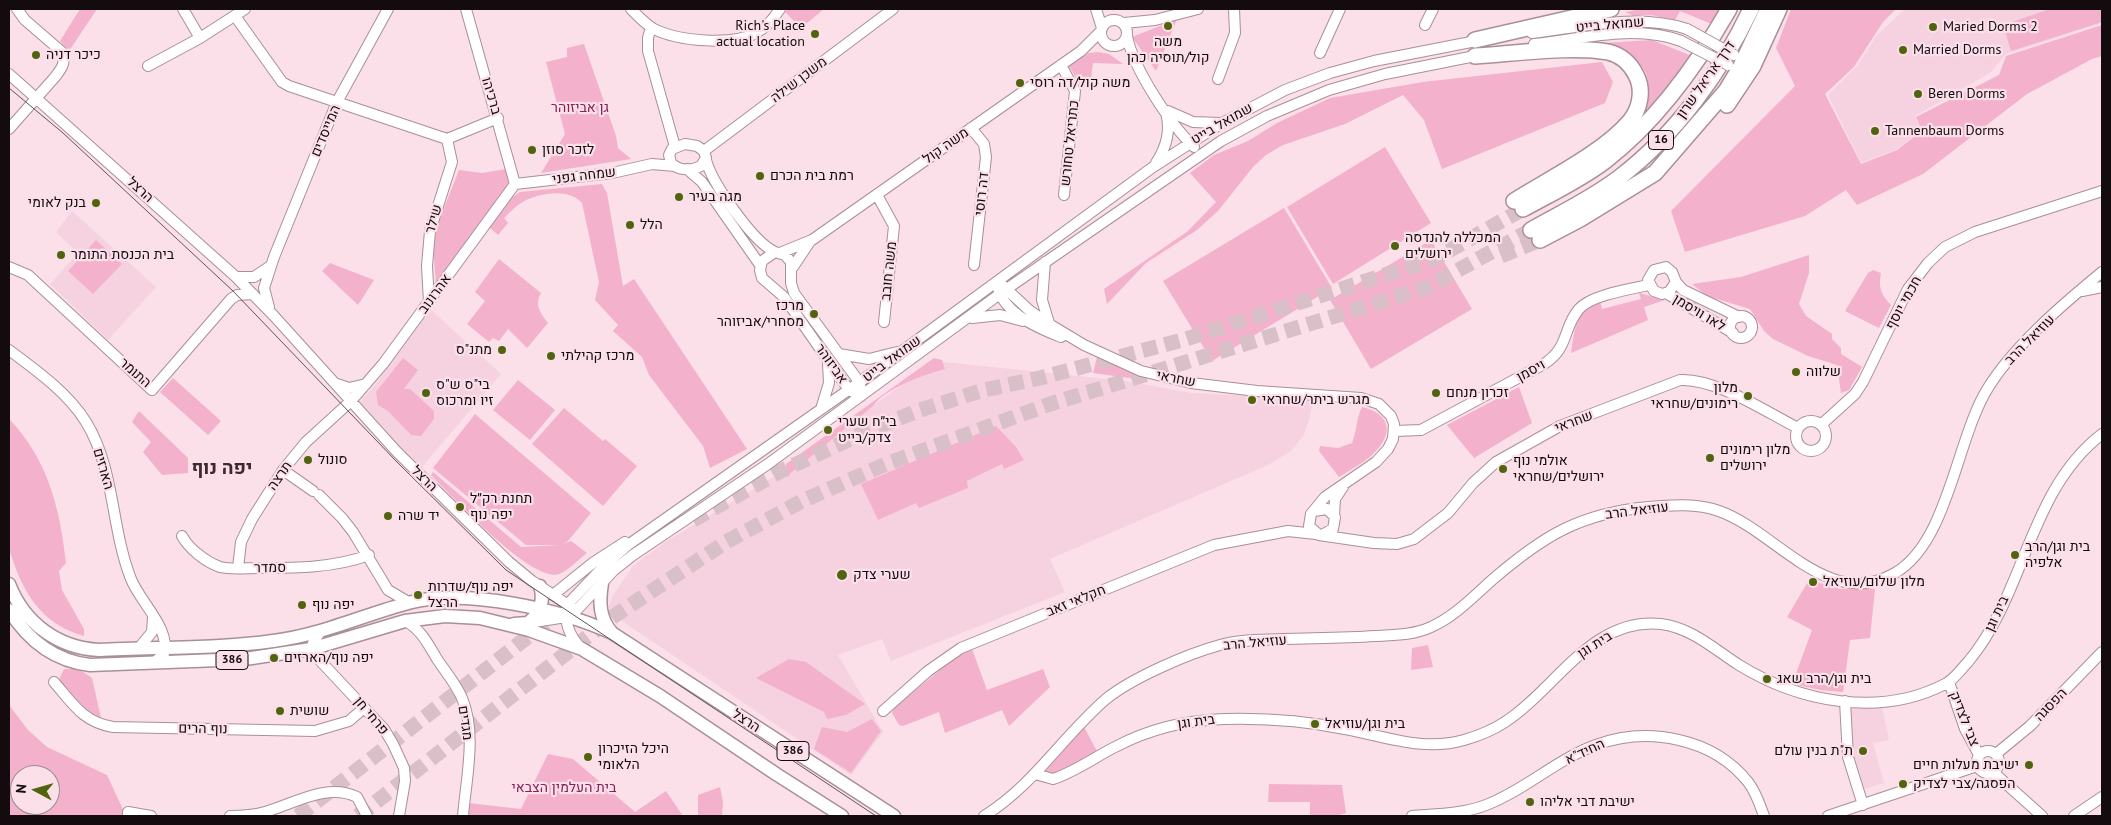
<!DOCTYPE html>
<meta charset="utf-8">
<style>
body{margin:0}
#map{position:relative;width:2111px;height:825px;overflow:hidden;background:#fbdfe9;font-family:"PT Sans",sans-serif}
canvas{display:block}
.frame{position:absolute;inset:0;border:10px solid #130b0e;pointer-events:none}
.north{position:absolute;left:10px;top:765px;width:50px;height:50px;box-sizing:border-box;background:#fbdfe9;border:1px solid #9e8a91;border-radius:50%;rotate:276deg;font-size:14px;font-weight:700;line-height:20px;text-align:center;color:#130b0e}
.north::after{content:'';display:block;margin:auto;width:18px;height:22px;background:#50640f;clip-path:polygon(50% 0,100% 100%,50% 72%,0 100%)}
</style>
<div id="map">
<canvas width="2111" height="825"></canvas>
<div class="frame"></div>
<div class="north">N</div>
</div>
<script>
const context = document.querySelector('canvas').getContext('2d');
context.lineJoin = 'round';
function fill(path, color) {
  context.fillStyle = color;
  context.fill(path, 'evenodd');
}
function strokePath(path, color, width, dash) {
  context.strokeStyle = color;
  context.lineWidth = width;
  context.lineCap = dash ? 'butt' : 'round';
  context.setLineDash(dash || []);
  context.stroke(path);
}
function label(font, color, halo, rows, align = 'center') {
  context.font = font + ' "PT Sans",Heebo,sans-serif';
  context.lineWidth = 4.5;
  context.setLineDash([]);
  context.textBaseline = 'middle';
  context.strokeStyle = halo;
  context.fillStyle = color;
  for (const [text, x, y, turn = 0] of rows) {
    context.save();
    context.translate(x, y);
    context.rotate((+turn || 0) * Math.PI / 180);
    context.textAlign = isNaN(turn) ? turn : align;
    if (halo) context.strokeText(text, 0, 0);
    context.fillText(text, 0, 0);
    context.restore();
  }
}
fill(new Path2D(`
 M1905,9H2102V23L2006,54L1990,73L1915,116L1921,131L1897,149L1861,163L1828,95L1858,65L1876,36Z
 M72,211L156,287L108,340L50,284L78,253L56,232Z
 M429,308L501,374L422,467L412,458L407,456L359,403L376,384Z
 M935,361L1126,381L1192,393L1313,399L1310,416L1304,435L1291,451L1268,465L1050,559L1065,592L891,661L882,639L838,655L883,732L851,775L616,617L609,607L612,597L633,566L665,542L777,475Z
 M1882,707L1889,740L1873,743L1884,783L1861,790L1852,759L1849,709Z`), '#f6d2e0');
fill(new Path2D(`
 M80,9H97L69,51L60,41Z
 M788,9H824L801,28L785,12Z
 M1642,9H1724L1714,25L1680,11L1675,20L1651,15L1634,16L1625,12Z
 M1791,9H1896L1883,22L1854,67L1825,94L1861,164L1897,150L1922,131L1916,117L1999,75L2006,56L2102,25V56L2092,59L2027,94L1923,174L1857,205L1846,190L1805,216L1685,252L1671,211L1795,86L1776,48Z
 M2050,9H2102V22L2011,51L2003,25Z
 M1177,19L1156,71L1132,37Z
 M1652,40L1692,56L1659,99L1641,118C1663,62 1633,54 1586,44Z
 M584,44L616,136L618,148L631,159L541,173L565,134L546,62L567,57V48Z
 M1098,52L1109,54L1123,64L1093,63L1090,88L1081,86L1069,66L1088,53Z
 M1602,62L1613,82L1605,103L1442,169L1424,120L1403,95L1345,124L1283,145L1266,155L1253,167L1218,211L1197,230L1146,263L1107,304L1104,289L1188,231L1216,202L1190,173L1214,155L1248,141L1277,123L1330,98L1423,82Z
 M1385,147L1431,223L1333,284L1287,207Z
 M506,169L509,179L507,188L436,285L433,246L438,223L459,170L482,173Z
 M602,184L607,193L623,286L634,279L747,449L710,468L703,446L649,375L642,357L613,331L618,325L595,300L599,282L582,203C569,188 542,193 526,200C518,204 510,212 504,218L508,223L498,235L489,227L511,198L520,192Z
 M1284,208L1332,288L1212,361L1163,281Z
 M96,240L122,264L93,294L68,271Z
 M1431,240L1472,309L1371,369L1330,300Z
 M1809,255V273L1799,304L1806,316L1832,334V339L1841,348V354L1862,367L1849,390L1841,393L1837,365L1808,356L1773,339L1764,331L1750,309L1707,296L1692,284L1741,277Z
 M499,259L541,293C534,305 541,314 548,323L527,348L508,329L499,341L493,338L489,342L467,324L485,301L475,292Z
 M330,263L374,280L358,305L322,271Z
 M1873,270L1881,273C1878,287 1881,295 1891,305L1879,328L1845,311L1868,273Z
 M1639,293L1665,300L1644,307L1648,320L1571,353C1575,328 1575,312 1600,301L1602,309L1641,299Z
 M1097,357L1125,368L1137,379L1093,373Z
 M403,358L418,370L404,389H410L434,411V419L421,436L411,435L388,411L378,405L376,392Z
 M934,358L942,360L945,369C924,375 885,388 873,406L787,476L785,474L786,464Z
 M173,378L221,421L208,435L160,392Z
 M518,380L555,410L530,440L493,410Z
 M1519,387L1532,423L1474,458L1447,425Z
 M1362,407C1392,414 1394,435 1372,455C1362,464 1350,470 1339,477L1319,451L1320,446L1338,448L1352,443C1357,431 1356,419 1362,407Z
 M564,408L603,441L605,439L637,466L603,506L532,444Z
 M139,411L188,458V473L162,475L143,452L151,442L132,422Z
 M475,414L591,513L568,541L563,544L571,541L587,553C579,559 569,570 559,574C531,583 452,496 431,475L433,472L521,547L560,545H526L433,468Z
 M9,419C48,459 60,509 66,563L59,571L62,590L84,629V636C40,624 21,590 9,548Z
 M996,426L1016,447L1024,460L1004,469L1002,464L967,481L968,488L919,508L916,503L878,520L861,484Z
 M1809,580L1841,589H1875L1870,638L1850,640L1843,692L1821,690L1792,684L1812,630L1787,617Z
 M1428,645L1433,667L1411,670L1412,648Z
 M972,649L987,690L1043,669L1050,687L1009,726L1002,710L945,733L939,712L903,726L899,725L892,713L894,708L952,660Z
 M789,659L806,662L865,704L846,715L827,719L824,712L756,678Z
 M64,669H79L92,678L101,718C83,718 68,694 58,682Z
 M9,705L28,730L47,747L107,775L126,816H9ZM20,775H50V805H20Z
 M872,719L881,731L851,773L814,749L822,727L847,732Z
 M1083,725L1098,753L1058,775L1039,773Z
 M548,754L573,759L635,812L666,791L683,816H469V803L521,809Z
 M1269,784L1342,785L1346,813L1336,816H1310V802H1268Z
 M720,787L723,802L722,816H698V795Z`), '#f4b1cc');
strokePath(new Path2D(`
 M1501,256L1540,240
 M693,520L781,471L870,430L920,410L984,390L1040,378L1186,339L1434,259L1523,209
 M298,816L557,614
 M358,816L614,616L726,542L802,501L886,464L1050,404L1426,288L1531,230`), '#d8bfc8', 15, [15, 8]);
const minor = new Path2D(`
 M183,9L200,38
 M466,9L515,184
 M631,9C638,16 645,24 654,29C678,41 732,46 756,33C766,28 774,18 780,9
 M1096,9L1102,28
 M235,16L282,82L289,86L447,139L498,118
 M1101 33a13 13 0 1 1 26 0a13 13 0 1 1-26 0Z
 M1124,23L1155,20L1198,9
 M1425,25L1433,9
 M651,27L648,38V51L675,147
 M1532,33C1583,27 1637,13 1687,29
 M1127,36C1133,68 1170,124 1194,147
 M1534,44C1581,39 1635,24 1681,41
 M1320,53L1340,9
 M1061,65L1075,91L1064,195
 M148,66L200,38L245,9
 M9,74L236,277L274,316L397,452L509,562L532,581L571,607
 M1218,79L1235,33L1234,9
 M1168,111L1193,122L1221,123
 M971,128L984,144L986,157L974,265
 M9,129L55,77C62,68 66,63 62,52L25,20L17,9
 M685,144L697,146L704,151L706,158L701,166C691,171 679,171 671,163L669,155L672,149Z
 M704,151L893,9
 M706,160C712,183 753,242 775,252
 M1156,163C1166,148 1171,131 1166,113
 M687,169L702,182L760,265
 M515,184L612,173L652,164L675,166
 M877,195L894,226L884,322
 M775,252L785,255L791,262V283L794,293L860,383L861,396L849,390L784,297L762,278L760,270L762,261Z
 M780,253L812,240L1081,51L1101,31
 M1045,262L1042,300L1049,323
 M9,267L28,275L152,390L231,299L237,295L253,294
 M793,267L809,243
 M236,277H254L269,267
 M1676,282L1669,292L1662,294L1654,291L1648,280L1654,270L1666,267L1672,272L1676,282L1683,290L1739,317
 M1002,285L1030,311L1049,324L1084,345L1141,371L1191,383L1257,391L1361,398L1379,404L1391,416L1394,424L1393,439L1388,449L1376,462L1325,497L1311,514L1309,526L1319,535L1374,543L1397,544L1414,539L1448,513L1473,483L1496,462L1560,426L1680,380C1716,378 1766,412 1798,428
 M998,288C1005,314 1038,328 1061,337
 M2082,291L2102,287
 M1666,293L1733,333
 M429,302L427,266L430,231L452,162L447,139
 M269,307L264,288L274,257L337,102L388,9
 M1730 327a11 11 0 1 1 22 0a11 11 0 1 1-22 0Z
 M972,318L1000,315L1023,321
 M9,350C36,370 68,393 86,422C115,469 111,529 131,579C140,602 171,629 164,654L153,663
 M839,354L869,359L897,352
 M337,384L349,388L366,384
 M821,409L829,383L828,363
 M1796 436a15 15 0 1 1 30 0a15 15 0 1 1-30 0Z
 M1822,424L1855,394L1863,382L1908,289L1928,263L1945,247L1975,232L2102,191
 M1395,431L1421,430L1544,364C1570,347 1562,329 1579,309C1591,295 1631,289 1649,285
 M283,470L313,491
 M319,495L342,518L353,532L388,590L410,603
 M1314,511L1327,509L1335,517L1333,529L1322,535
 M1334,515L1335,499L1343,487
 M182,536C189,549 206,562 220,567C232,570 246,568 259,568C295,568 334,568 369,555
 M238,568L241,542L252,519L283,470L306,442L351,401L383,364L515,184
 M553,595L594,562L625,542
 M405,621C421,629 428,644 437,659C445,671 456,684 462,698C477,734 466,779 463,816
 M528,623L566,617L574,613L614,570L633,555L768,464L1008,288L1221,141L1267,116L1329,90L1385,74L1480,55
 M320,632L313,643L312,652L384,729L393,744L404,768L405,781L399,816
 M139,648L152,632L153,617
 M581,648C569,636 564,622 567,605L606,564L628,545L864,379L1153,167L1222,123L1285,90L1330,73L1374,61L1481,40
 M54,682C73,704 83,722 113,727L315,731L349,721L364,708
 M1949,682L1965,729L1979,755
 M1845,701L1848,757L1863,805
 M883,711L928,671L961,648L1214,545L1288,531L1316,534
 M1977 762a11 11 0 1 1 22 0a11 11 0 1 1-22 0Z
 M1996,754L2030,726L2102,652
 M1993,772L2042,816
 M1035,774L1053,779C1075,772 1095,757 1115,747C1149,729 1187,720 1225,719C1265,718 1306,721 1345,729C1385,736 1423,752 1464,740C1478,736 1493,730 1505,722C1555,690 1592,616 1661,624C1692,628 1714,649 1739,665C1799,702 1880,718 1945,684C1955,679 1961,669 1968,662C2026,593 2028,491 2102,434
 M128,816V812L151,816
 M230,816C242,816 254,815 265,812C293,804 328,782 357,797L367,816
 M984,816C1033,786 1063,736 1106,699C1132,678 1187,654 1220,645C1241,639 1262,640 1283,639C1314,638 1345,638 1375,636C1394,635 1414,635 1431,627C1454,617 1473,597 1492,580C1543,536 1580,513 1649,507C1671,505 1697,503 1719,511C1776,531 1828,612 1895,573C1947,543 1956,444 1985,393C2010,349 2063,304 2102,272
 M1412,816C1436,814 1463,814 1486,805C1525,790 1557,759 1596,745C1648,726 1713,738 1748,782C1756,792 1760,805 1764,816
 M1828,816L1977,766
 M2074,816L2102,797`);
const major = new Path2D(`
 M602,583C599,602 599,618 612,633
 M9,584C24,623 58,648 99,650C157,647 216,649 273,641C322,635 365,614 412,602C467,589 560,609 612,633L894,816
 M9,610C28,640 54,661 90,665L245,659L311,649L405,621L445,616L480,618L529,630L582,649L660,696L776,774L842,816
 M514,624L528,623C540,613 545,601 540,586`);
const highway = new Path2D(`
 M1475,40L1611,9
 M1475,56C1512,54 1573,45 1608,52C1621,55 1630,63 1636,75C1644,90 1640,109 1630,121C1604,152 1549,179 1514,201
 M1727,105L1753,66L1779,9
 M1523,209C1550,194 1580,180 1605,161C1657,121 1697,65 1729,9
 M1531,230C1561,213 1593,198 1620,177C1676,134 1721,72 1751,9
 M1540,240L1580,219L1655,173L1726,91L1741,66L1768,9`);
strokePath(minor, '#a98f99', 12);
strokePath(major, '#a98f99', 15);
strokePath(highway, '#a98f99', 18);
strokePath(minor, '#fff', 10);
strokePath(major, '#fff', 12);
strokePath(highway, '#fff', 15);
strokePath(new Path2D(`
 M9,88L63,133L233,291L397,462L506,570L876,816`), '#625459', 1);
const minorBridge = new Path2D(`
 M1687,29L1734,55
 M1681,41L1728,65`);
strokePath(minorBridge, '#a98f99', 12, []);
strokePath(minorBridge, '#fff', 10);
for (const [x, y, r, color] of [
 [1168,26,5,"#50640f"],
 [1933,27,5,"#50640f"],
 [815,34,5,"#50640f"],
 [1903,50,5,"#50640f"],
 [36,55,5,"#50640f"],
 [1020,83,5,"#50640f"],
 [1918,94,5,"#50640f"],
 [1875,131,5,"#50640f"],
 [532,150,5,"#50640f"],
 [760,176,5,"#50640f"],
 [679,197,5,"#50640f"],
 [96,203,5,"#50640f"],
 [630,225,5,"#50640f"],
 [1395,246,5,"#50640f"],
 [61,255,5,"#50640f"],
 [814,314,5,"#50640f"],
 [502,350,5,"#50640f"],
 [551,356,5,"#50640f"],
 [1796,372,5,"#50640f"],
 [426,393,5,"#50640f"],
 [1436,393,5,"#50640f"],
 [1748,396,5,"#50640f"],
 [1252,400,5,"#50640f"],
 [828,430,5,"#50640f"],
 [1710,458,5,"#50640f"],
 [308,460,5,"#50640f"],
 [1503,469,5,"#50640f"],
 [460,507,5,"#50640f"],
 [388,516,5,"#50640f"],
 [2015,555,5,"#50640f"],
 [842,575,6,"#50640f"],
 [1813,582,5,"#50640f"],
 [418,595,5,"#50640f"],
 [302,605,5,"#50640f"],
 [274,658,5,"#50640f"],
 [1767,679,5,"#50640f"],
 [280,711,5,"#50640f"],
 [1315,724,5,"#50640f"],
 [1863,751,5,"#50640f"],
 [588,757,5,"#50640f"],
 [2029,765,5,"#50640f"],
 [1903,784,5,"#50640f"],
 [1530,802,5,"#50640f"]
]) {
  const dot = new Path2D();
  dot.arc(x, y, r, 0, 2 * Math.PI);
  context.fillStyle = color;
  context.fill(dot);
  strokePath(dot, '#fbdfe9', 2);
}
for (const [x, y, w] of [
 [1661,140,25],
 [232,660,32],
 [793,751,32]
]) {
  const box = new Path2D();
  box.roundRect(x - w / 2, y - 9.5, w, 19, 4);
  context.fillStyle = '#fbdfe9';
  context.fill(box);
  strokePath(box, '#130b0e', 1);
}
label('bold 12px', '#130b0e', null, [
 ["16",1661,140],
 ["386",232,660],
 ["386",793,751]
]);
label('14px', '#130b0e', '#fbdfe9', [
 ["שמואל בייט",1610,25,-5],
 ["משכן שילה",799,80,-37],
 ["דרך אריאל שרון",1706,80,-55],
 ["ברכיהו",491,96,74],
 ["שמואל בייט",1222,124,-30],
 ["המייסדים",326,131,-67],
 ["כתריאל טחורש",1070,143,-84],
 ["משה קול",946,146,-35],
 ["שמחה גפני",584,176,-7],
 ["הרצל",140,190,42],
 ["דה רוסי",982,194,-84],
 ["שילר",434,219,-74],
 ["משה חובב",889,271,-84],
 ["אהרונוב",435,294,-54],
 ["חכמי יוסף",1904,303,-61],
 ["לאו וויסמן",1699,313,31],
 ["עוזיאל הרב",2030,340,-45],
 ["שמואל בייט",892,359,-36],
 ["אביזוהר",831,364,55],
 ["ויסמן",1531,371,-29],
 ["התומר",135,373,41],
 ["שחראי",1176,379,11],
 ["שחראי",1574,422,-21],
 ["הארזים",103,469,74],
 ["תרצה",280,476,-55],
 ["הרצל",424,479,44],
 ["עוזיאל הרב",1637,511,-7],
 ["סמדר",270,568,-1],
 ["חקלאי זאב",1076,601,-22],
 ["בית וגן",1997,614,-65],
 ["עוזיאל הרב",1255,643,-5],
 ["בית וגן",1595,645,-32],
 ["הפסגה",2051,705,-46],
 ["פרחי חן",371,716,50],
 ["צבי לצדיק",1964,719,68],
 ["הרצל",746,721,33],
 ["בית וגן",1196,722,-8],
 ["מגדים",465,723,82],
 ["נוף הרים",203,729,1],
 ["החיד\"א",1585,752,-25]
]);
label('14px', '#130b0e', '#fbdfe9', [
 ["Rich's Place",805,26,"right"],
 ["actual location",805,42,"right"],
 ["Maried Dorms 2",1943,27],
 ["משה",1168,42,"center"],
 ["קול/תוסיה כהן",1168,58,"center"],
 ["Married Dorms",1913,50],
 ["כיכר דניה",46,55],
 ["משה קול/דה רוסי",1030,83],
 ["Beren Dorms",1928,94],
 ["Tannenbaum Dorms",1885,131],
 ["לזכר סוזן",542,150],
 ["רמת בית הכרם",770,176],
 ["מגה בעיר",689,197],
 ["בנק לאומי",86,203,"right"],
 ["הלל",640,225],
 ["המכללה להנדסה",1405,238],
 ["ירושלים",1405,254],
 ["בית הכנסת התומר",71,255],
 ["מרכז",804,306,"right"],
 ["מסחרי/אביזוהר",804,322,"right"],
 ["מתנ\"ס",492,350,"right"],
 ["מרכז קהילתי",561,356],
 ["שלווה",1806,372],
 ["בי\"ס ש\"ס",436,385],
 ["זיו ומרכוס",436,401],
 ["מלון",1738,388,"right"],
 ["רימונים/שחראי",1738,404,"right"],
 ["זכרון מנחם",1446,393],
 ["מגרש ביתר/שחראי",1262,400],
 ["בי״ח שערי",838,422],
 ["צדק/בייט",838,438],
 ["מלון רימונים",1720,450],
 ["ירושלים",1720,466],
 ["סונול",318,460],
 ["אולמי נוף",1513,461],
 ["ירושלים/שחראי",1513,477],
 ["תחנת רק״ל",470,499],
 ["יפה נוף",470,515],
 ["יד שרה",398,516],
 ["בית וגן/הרב",2025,547],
 ["אלפיה",2025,563],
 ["שערי צדק",853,575],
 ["מלון שלום/עוזיאל",1823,582],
 ["יפה נוף/שדרות",428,587],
 ["הרצל",428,603],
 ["יפה נוף",312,605],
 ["יפה נוף/הארזים",284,658],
 ["בית וגן/הרב שאג",1777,679],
 ["שושית",290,711],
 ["בית וגן/עוזיאל",1325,724],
 ["היכל הזיכרון",598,749],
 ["הלאומי",598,765],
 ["ת\"ת בנין עולם",1853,751,"right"],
 ["ישיבת מעלות חיים",2019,765,"right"],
 ["הפסגה/צבי לצדיק",1913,784],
 ["ישיבת דבי אליהו",1540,802]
], 'left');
label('14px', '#872057', '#fbdfe9', [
 ["גן אביזוהר",580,108],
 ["בית העלמין הצבאי",564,788]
]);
label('bold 19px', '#3e2932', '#fbdfe9', [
 ["יפה נוף",222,469]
]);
</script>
